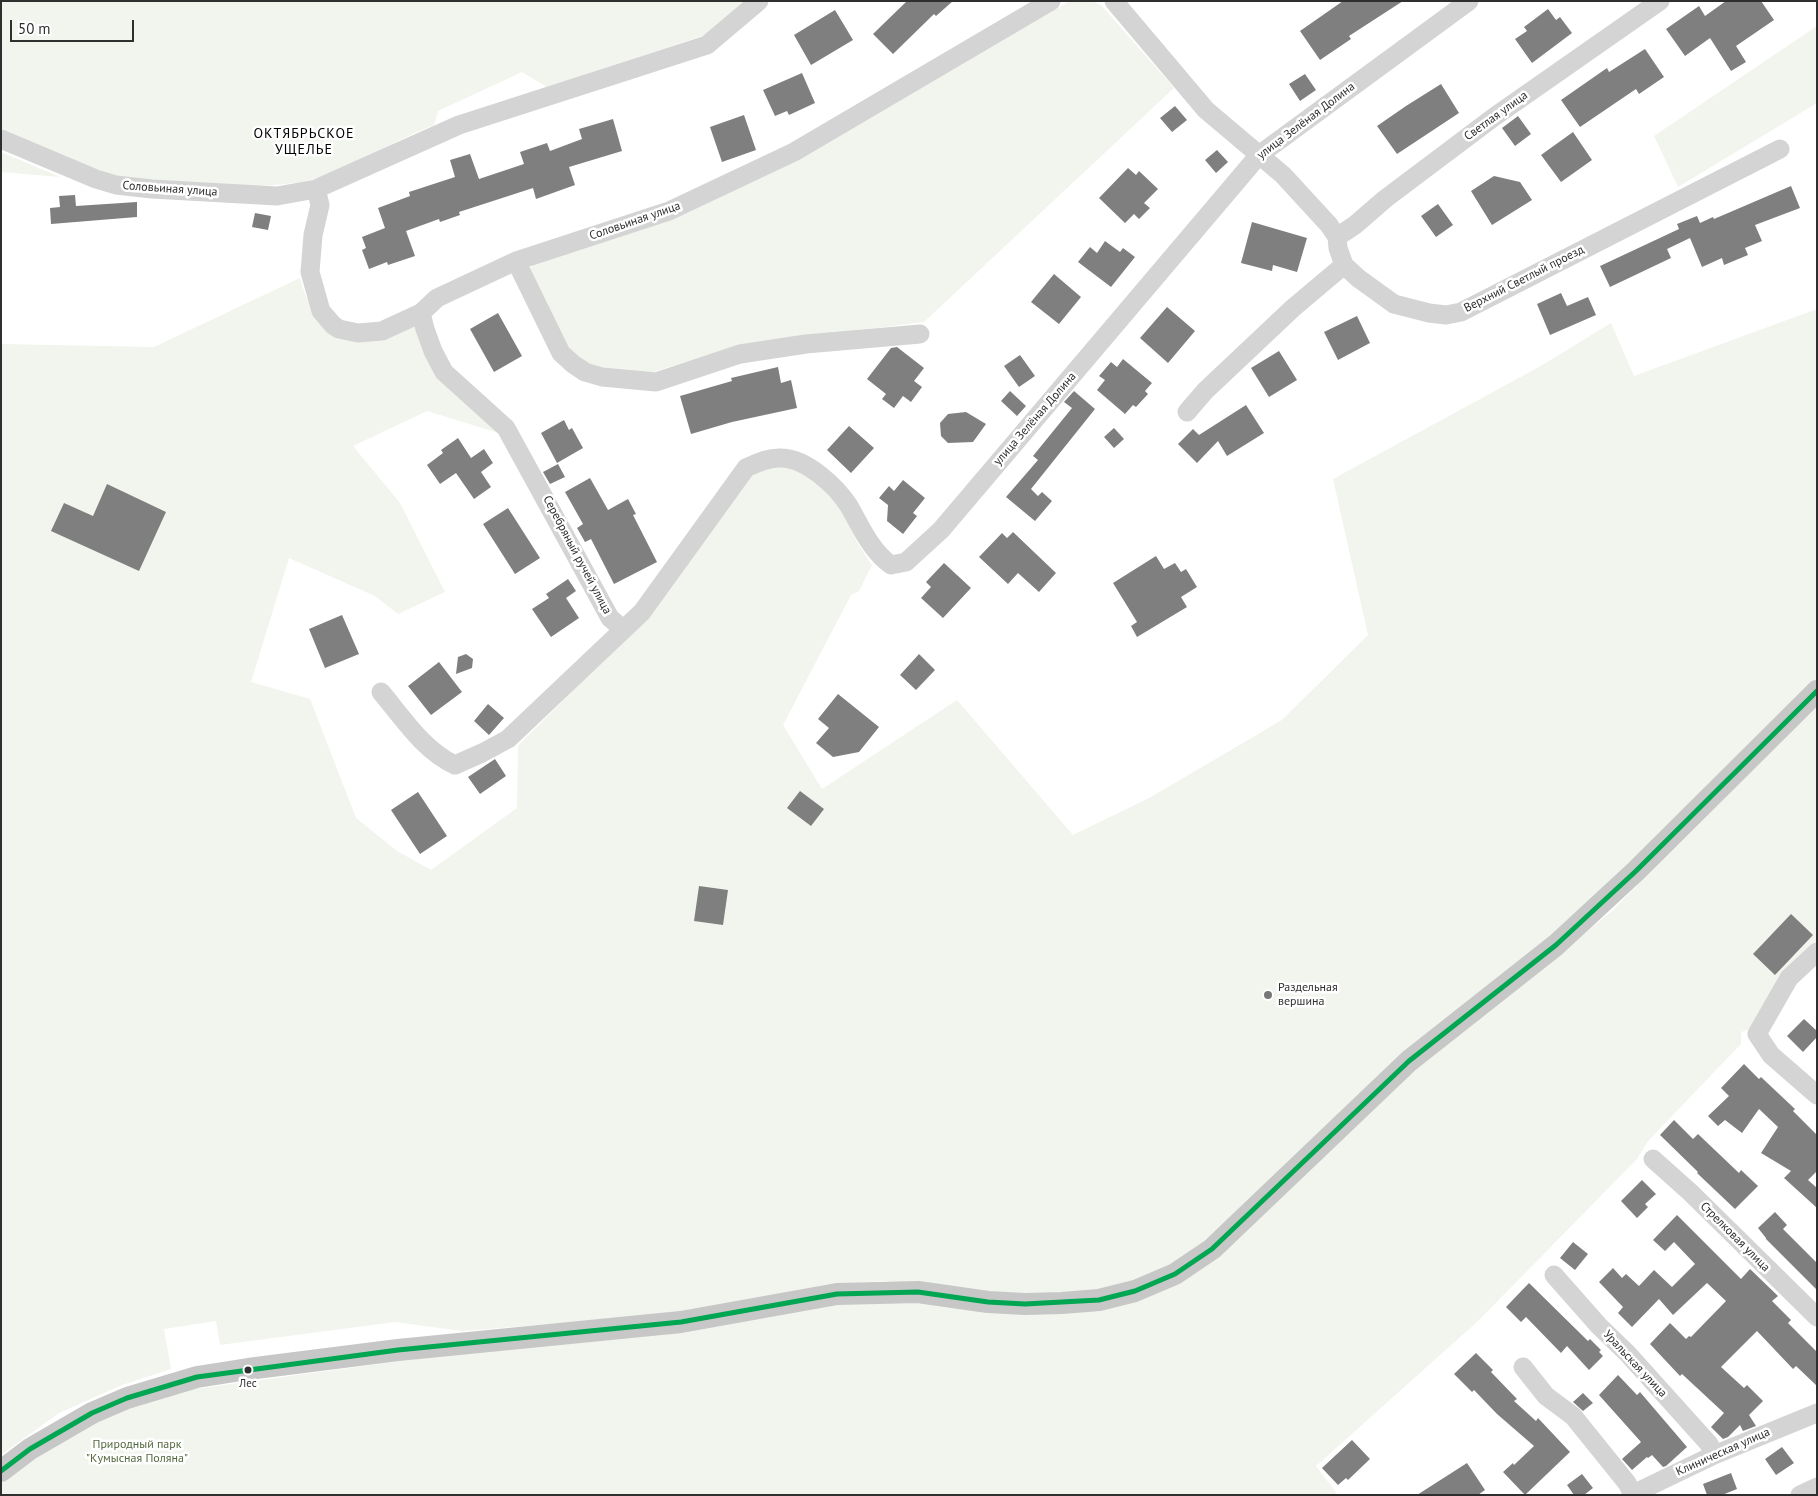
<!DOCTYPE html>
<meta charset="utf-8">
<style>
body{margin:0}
#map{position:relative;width:1818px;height:1496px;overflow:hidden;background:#fff;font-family:"PT Sans",sans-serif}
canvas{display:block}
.frame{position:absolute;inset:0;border:2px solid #2f2f2f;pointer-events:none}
.scale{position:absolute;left:10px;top:20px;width:124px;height:22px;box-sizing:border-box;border:2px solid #2f2f2f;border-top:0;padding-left:6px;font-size:15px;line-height:18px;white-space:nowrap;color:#2f2f2f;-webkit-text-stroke:4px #fff;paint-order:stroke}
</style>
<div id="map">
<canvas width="1818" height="1496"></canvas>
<div class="frame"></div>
<div class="scale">50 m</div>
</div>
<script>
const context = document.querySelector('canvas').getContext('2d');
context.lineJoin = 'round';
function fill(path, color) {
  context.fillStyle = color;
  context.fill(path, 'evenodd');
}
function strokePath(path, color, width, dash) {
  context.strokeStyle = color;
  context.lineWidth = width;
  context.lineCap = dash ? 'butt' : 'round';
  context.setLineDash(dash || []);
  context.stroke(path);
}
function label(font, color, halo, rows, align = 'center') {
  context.font = font + ' "PT Sans",sans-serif';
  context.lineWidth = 5;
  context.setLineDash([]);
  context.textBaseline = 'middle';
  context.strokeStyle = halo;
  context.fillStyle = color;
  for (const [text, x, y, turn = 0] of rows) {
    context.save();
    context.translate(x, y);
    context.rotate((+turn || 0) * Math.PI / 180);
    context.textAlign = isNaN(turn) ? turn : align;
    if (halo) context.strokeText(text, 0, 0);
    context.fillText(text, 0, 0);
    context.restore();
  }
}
fill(new Path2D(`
 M1,1H746L708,34L547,87L522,72L438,111L434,125C394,140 358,165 317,178C298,184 276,185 255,186L118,178L1,129Z
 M1070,1H1092L1101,5L1174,88L924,322L740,345L653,372L604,370L588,366L566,351L530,278V269L536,261L801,159Z
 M1817,26V103L1678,187L1654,136Z
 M1,152L60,177L1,172Z
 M300,278C305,298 314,314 327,330L406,326L414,327L419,331L502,434L427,411L353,446L400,503L445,592L398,614L375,596L289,558L251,682L310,699L356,818L397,851L431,870L517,808L518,746L649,614L752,475L768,468L783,466L799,470L817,483L842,510L858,544L872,565L859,591L851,595L783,725L822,789L957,700L1073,835L1151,797L1282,720L1368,635L1333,479L1539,367L1611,323L1634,376L1817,309V679L1630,866L1204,1241L1168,1267L1121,1285L1077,1293L1003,1294L927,1285L883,1281L835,1284L676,1314L462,1331L395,1322L220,1345L216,1321L164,1329L171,1369L122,1385L59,1413L1,1455V344L154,347Z
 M1817,703V944L1754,1028L1741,1032V1044L1648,1141L1637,1159L1477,1322L1316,1466L1338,1495H1V1484L70,1434L141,1403L194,1389L836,1302L1136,1301L1415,1070L1612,911Z`), '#f1f5ed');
fill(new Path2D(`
 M907,1H953L936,16L934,14L893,54L873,34Z
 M1343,1H1403L1349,36L1351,39L1320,60L1300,31Z
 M1726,1H1761L1774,20L1736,46L1746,62L1731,71L1710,38L1685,56L1666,29L1699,6L1705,16Z
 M1548,9L1556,20L1560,17L1572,33L1532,63L1515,39L1527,31L1524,27Z
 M835,10L853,40L811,65L794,35Z
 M1645,49L1664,77L1639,94L1636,89L1580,127L1561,100L1607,68L1609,72Z
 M802,73L815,103L789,115L787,111L775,116L763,90Z
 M1305,74L1316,90L1300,101L1289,84Z
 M1441,84L1459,113L1397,154L1377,126L1406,106Z
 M1175,106L1187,120L1172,132L1160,118Z
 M744,115L756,150L722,162L710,127Z
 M1518,116L1531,134L1515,146L1502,128Z
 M613,119L622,151L569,167L575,185L536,199L533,188L459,212L460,215L440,222L439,219L406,231L415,256L388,265L387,262L369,269L362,250L366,248L362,237L385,228L378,208L410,196L409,192L455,177L450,160L470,154L479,179L524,164L520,152L547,143L550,151L582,139L579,129Z
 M1573,132L1592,160L1561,182L1541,155Z
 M1217,150L1228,162L1216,173L1205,160Z
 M1128,168L1136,175L1139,171L1158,189L1144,203L1150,208L1139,219L1134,214L1125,223L1099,198Z
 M1494,176L1520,182L1532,200L1492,225L1471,191Z
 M1791,186L1800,208L1755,225L1762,241L1745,248L1748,255L1724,265L1722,258L1702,267L1690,238L1667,249L1671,258L1610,287L1600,266L1679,229L1677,224L1697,216L1700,223L1713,217L1714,219Z
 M75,195L76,206L137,202V217L51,224L50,208L60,207L59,196Z
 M1438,204L1453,225L1436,237L1421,216Z
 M255,213L271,216L268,230L252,227Z
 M1252,222L1307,238L1297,272L1273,265L1272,271L1241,263Z
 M1105,241L1120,252L1123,248L1135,257L1111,287L1078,262L1090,247L1097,253Z
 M1054,274L1081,297L1059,324L1031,302Z
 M1561,293L1567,306L1588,297L1596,315L1550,335L1537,304Z
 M1167,307L1195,331L1168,363L1140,338Z
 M498,313L522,356L494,372L470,329Z
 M1357,316L1370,343L1338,360L1324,332Z
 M897,347L924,368L914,381L922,387L911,402L903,396L894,408L882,399L886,394L867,379L891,348Z
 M1279,351L1297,380L1269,397L1251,368Z
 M1020,355L1035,376L1019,387L1004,366Z
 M1123,359L1152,383L1145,391L1148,394L1136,407L1133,405L1125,414L1097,390L1105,380L1099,376L1111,362L1117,367Z
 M778,367L781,383L791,380L797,408L732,422L691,434L680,396L732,381L731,378Z
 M1010,391L1026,406L1017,416L1001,401Z
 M1074,391L1095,409L1031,489L1038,496L1042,492L1052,501L1035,521L1006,497L1038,460L1033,456L1072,408L1064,402Z
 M1246,405L1264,433L1227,456L1218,441L1197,463L1178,444L1193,429L1199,435Z
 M966,412L986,424L973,442L948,443L941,436L940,423L948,414Z
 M564,420L569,430L572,428L583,448L557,463L541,433Z
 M849,426L874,448L851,473L827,450Z
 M1114,428L1124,439L1114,448L1104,437Z
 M458,438L471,458L484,449L493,463L481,472L491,487L474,499L456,473L440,484L427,465L443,453L441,450Z
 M558,464L565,477L550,484L543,472Z
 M590,478L608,510L628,499L636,514L633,515L657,562L614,584L591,539L585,542L577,528L583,524L565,492Z
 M903,480L925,498L913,513L917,516L903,534L887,521L888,505L879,498L889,486L894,491Z
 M107,484L166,512L139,571L51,531L64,503L93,516Z
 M508,508L540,558L515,574L483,524Z
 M1013,532L1056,573L1039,592L1018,573L1008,584L979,557L1002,533L1007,538Z
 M1156,556L1164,569L1175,563L1181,572L1186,569L1197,587L1181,597L1187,607L1137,637L1131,626L1137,622L1113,583Z
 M944,563L971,588L943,618L921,598L931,587L926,582Z
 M568,579L576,591L566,598L579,618L551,637L532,609L549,598L546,594Z
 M342,615L359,654L325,668L309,629Z
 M466,654L473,659L472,668L456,674L458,657Z
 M919,654L935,670L916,690L900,675Z
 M439,662L462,692L431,715L408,686Z
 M838,694L879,727L859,752L833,757L816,743L829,728L818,719Z
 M488,704L504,718L489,735L474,721Z
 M495,759L506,776L480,794L468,777Z
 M800,791L824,809L811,826L787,808Z
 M418,792L447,836L420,854L391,810Z
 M699,886L728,890L723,925L694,921Z
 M1791,914L1813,935L1775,975L1753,954Z
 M1804,1019L1817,1031V1037L1803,1052L1787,1036Z
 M1744,1064L1759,1079L1761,1077L1795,1109L1793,1111L1817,1135V1171L1808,1180L1817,1188V1208L1784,1178L1791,1171L1761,1153L1778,1127L1759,1109L1742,1133L1725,1120L1718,1126L1708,1116L1729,1096L1721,1088Z
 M1674,1120L1693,1139L1698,1134L1739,1173L1741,1170L1758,1186L1735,1209L1697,1173L1698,1172L1660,1135Z
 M1642,1180L1656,1194L1645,1204L1648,1207L1637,1218L1621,1201Z
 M1775,1212L1787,1225L1783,1229L1817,1263V1290L1766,1239V1238L1758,1228Z
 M1677,1215L1741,1279L1750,1269L1778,1296L1772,1301L1791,1320L1788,1323L1817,1352V1386L1796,1366L1793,1369L1757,1331L1721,1367L1744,1388L1747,1385L1763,1401L1749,1415L1756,1426L1743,1431L1740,1425L1728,1437L1723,1439L1711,1427L1724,1413L1682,1374L1680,1376L1650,1344L1670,1323L1686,1339L1689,1336L1691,1337L1726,1301L1707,1283L1673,1315L1659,1299L1632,1327L1618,1313L1623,1307L1599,1282L1613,1268L1622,1278L1626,1274L1639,1286L1654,1270L1672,1287L1695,1264L1674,1242L1665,1251L1653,1240Z
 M1573,1242L1588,1254L1575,1270L1560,1258Z
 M1529,1283L1588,1341L1590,1339L1601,1350L1599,1352L1603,1356L1589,1370L1567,1346L1561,1353L1526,1317L1521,1322L1506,1307Z
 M1476,1353L1493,1370L1491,1372L1517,1399L1514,1401L1536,1421L1538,1418L1570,1452L1525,1495L1503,1472L1513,1463L1514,1465L1534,1446L1497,1414L1474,1390L1472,1392L1454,1374Z
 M1618,1375L1637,1395L1640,1392L1687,1447L1666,1466L1663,1467L1652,1455L1648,1458L1647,1457L1632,1470L1622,1459L1641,1442L1599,1395Z
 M1583,1393L1593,1403L1583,1411L1573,1402Z
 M1352,1440L1370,1459L1348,1480L1346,1478L1338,1485L1322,1468Z
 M1782,1447L1794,1463L1776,1475L1765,1459Z
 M1467,1463L1485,1490L1478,1495H1417Z
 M1731,1473L1737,1489L1722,1495H1707L1703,1484Z
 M1582,1474L1593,1488L1584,1495H1574L1567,1485Z`), '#7f7f7f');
strokePath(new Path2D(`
 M1114,1L1206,110L1283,175L1329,225L1337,237L1338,248L1344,265L1358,278L1394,304L1429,313L1446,315L1461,312L1780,149
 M1,139L96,179L116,185L152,189L277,196L316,189L459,125L707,45L759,1
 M316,189L320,205L313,235L310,272L321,311L333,325L339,329L358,333L382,331L421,313L437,298L516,261L669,211L794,152L1051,1
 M1337,237L1355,225L1385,199L1494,117L1660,1
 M516,261L561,353L573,364L585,372L602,377L656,382L740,354L806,344L920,334
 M421,313L425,329L433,351L444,372L506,428L610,618L623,629
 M1187,412L1205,391L1293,308L1344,265
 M381,692C403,718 424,751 455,765L482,753L508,739L642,612L746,468C757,463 769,457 782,458C807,459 836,486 849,506C861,527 871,551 891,565L906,562L941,530L1259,155L1469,1
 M1817,952L1789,978L1757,1034L1771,1055L1817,1095
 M1653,1159L1691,1193L1817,1317
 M1554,1275L1599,1326L1628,1354L1709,1444L1714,1455
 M1523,1367L1546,1396L1573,1416L1627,1483L1633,1494
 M1631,1495L1714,1455L1817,1413
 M1800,1495L1817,1487`), '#d4d4d4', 19);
strokePath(new Path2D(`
 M1,1471L30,1449L92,1413L127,1398L197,1377L248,1369L398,1350L681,1322L837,1294L918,1292L988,1302L1025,1304L1062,1303L1099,1300L1135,1291L1175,1274L1212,1249L1409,1061L1556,945L1636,871L1817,691`), '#c7c7c7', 22);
strokePath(new Path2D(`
 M1,1471L30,1449L92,1413L127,1398L197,1377L398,1350L681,1322L837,1294L918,1292L988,1302L1025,1304L1099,1300L1135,1291L1175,1274L1212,1249L1409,1061L1556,945L1636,871L1817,691`), '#00a651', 5);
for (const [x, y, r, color] of [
 [1268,995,5,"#787878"],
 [248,1370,4.5,"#2f2f2f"]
]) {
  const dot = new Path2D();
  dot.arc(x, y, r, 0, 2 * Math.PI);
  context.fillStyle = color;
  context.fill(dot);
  strokePath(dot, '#fff', 2);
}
label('11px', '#2f2f2f', '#fff', [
 ["Лес",248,1384]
]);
label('12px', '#2f2f2f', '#fff', [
 ["Светлая улица",1496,116,-36],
 ["улица Зелёная Долина",1306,121,-37],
 ["Соловьиная улица",170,189,4],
 ["Соловьиная улица",635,221,-19],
 ["Верхний Светлый проезд",1524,279,-27],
 ["улица Зелёная Долина",1035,419,-49],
 ["Серебряный ручей улица",577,555,62],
 ["Стрелковая улица",1735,1237,45],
 ["Уральская улица",1635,1364,47],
 ["Клиническая улица",1723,1452,-24]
]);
label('12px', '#2f2f2f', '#fff', [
 ["Раздельная",1278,988],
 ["вершина",1278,1002]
], 'left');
label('12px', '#53693f', '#fff', [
 ["Природный парк",137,1445],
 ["\"Кумысная Поляна\"",137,1459]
]);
context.letterSpacing = '1px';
label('14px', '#000', '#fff', [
 ["ОКТЯБРЬСКОЕ",304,134],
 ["УЩЕЛЬЕ",304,150]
]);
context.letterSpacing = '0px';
</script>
